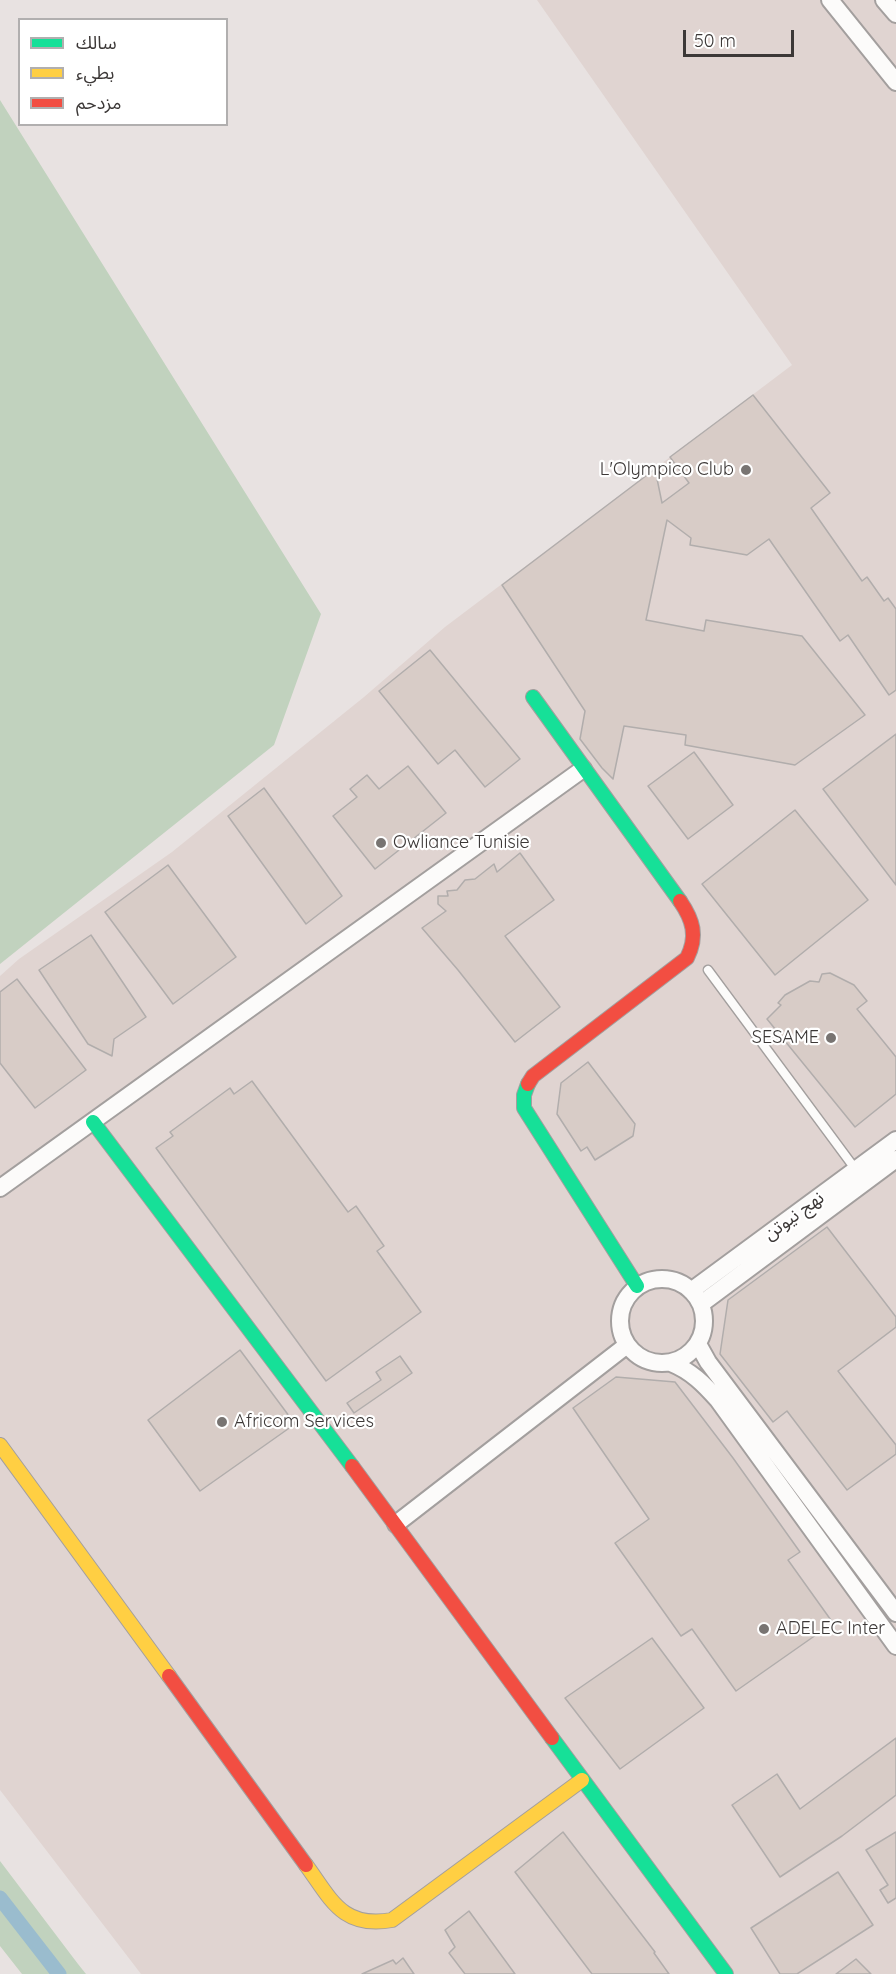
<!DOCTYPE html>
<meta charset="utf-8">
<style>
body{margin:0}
#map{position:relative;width:896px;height:1974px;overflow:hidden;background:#e8e2e1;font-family:Quicksand,"Noto Sans Arabic",sans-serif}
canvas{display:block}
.legend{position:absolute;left:18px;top:18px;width:210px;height:108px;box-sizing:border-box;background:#fff;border:2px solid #b1afaf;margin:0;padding:8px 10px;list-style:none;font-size:18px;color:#3c3837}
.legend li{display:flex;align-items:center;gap:12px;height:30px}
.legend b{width:30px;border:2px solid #b1afaf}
.scale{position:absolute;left:683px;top:30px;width:111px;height:27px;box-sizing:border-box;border:3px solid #3c3837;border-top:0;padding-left:8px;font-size:18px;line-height:21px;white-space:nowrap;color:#3c3837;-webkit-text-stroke:4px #fff;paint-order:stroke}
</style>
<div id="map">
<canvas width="896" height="1974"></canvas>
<ul class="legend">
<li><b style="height:8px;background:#16e098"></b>سالك</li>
<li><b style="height:8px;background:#ffcf43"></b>بطيء</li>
<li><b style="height:8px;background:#f24e42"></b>مزدحم</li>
</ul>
<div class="scale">50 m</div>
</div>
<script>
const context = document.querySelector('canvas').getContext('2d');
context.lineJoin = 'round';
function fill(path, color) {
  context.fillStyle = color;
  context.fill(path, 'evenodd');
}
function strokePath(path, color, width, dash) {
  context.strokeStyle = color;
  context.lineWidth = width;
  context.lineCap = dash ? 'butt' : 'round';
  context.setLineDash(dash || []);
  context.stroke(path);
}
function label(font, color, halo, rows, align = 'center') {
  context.font = font + ' Quicksand,"Noto Sans Arabic",sans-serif';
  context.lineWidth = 4.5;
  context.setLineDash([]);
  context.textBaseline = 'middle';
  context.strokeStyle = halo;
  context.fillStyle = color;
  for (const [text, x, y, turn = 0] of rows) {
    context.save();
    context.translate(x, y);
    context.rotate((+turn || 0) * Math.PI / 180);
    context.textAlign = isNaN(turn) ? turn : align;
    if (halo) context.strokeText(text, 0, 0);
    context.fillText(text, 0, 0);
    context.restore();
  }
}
fill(new Path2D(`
 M537,0H896V1974H141L0,1790V976L19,959L172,852L364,697L445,627L792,365Z`), '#e0d4d1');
fill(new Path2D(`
 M0,100L321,614L274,745L0,964Z
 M0,1861L78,1964L86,1974H22L0,1946Z`), '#c1d2be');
strokePath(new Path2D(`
 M0,1898L59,1974`), '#9abcce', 15);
const building = new Path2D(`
 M753,395L830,493L811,508L862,581L867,577L884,601L888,598L896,609V690L889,695L848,635L840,641L769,539L747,555L690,545L691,538L667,520L646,620L704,631L706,620L802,636L865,715L795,765L685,745L686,735L624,726L613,779L602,768L580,739L585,711L502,585L655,469L662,503L689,483L670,457Z
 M430,650L520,759L485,787L455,750L438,764L379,691Z
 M896,734V885L823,789Z
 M694,752L733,805L688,839L648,786Z
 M408,766L446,813L375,869L333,816L357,797L350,789L367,775L379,789Z
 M264,788L342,896L306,924L228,816Z
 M795,810L868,900L775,975L702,884Z
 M520,853L554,900L505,936L560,1007L515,1042L458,970L422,928L446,911L438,904V896H448L447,891L457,890L465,880L475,879L494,864L497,872Z
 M168,865L236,957L173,1004L105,912Z
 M91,935L146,1017L114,1039L112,1056L88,1044L39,970Z
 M830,973L854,985L867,1001L857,1009L896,1057V1094L855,1127L767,1019L781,1005L778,1003L785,995L810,981L819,982L822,974Z
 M17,979L86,1070L35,1108L0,1063V992Z
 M588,1062L635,1124L633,1136L595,1160L587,1147L581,1151L557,1114L561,1083Z
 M252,1081L348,1212L356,1206L384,1246L377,1251L421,1312L326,1381L156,1148L173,1136L170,1132L230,1088L234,1094Z
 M827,1227L896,1317V1327L838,1371L896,1445V1454L847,1490L787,1411L773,1422L720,1354L728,1300Z
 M240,1350L295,1424L200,1491L148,1420Z
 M400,1356L412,1373L354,1413L347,1403L381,1380L376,1372Z
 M616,1377L675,1382L733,1458L800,1552L788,1560L833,1623L736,1691L692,1629L681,1636L615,1543L649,1519L573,1408Z
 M652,1638L704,1708L620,1769L565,1698Z
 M896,1738V1795L842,1836L780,1877L732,1805L777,1774L800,1809Z
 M563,1832L655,1952L654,1953L669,1974H592L515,1872Z
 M896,1832V1898L888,1903L880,1890L888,1885L866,1850Z
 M838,1872L873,1925L797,1974H780L751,1928Z
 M469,1911L515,1974H465L449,1953L455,1947L445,1930Z
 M403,1958L414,1974H362L393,1960L396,1964Z
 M856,1959L871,1974H836Z`);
fill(building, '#d8ccc7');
strokePath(building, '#b1adac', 1.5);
const lane = new Path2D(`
 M708,970L856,1170`);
const street = new Path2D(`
 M830,0L896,82
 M884,0L896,14
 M0,1188L583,769
 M620 1321a42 42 0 1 1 84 0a42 42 0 1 1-84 0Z
 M691,1291L896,1140
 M701,1304L896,1159
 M698,1344L708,1362L896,1613
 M671,1363C691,1371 704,1384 718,1400L896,1646
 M396,1524L627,1345`);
const fast = new Path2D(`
 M533,697L680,901
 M528,1084L524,1095V1108L637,1286
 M93,1122L352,1466
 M552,1738L726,1974`);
const slow = new Path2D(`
 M0,1445L169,1676
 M306,1865C331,1899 342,1929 392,1920L582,1780`);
const jam = new Path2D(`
 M528,1084L533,1076L687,958C698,936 693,920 680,901
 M352,1466L552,1738
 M169,1676L306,1865`);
strokePath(lane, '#a39f9e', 11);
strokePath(street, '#a39f9e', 20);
strokePath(fast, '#a39f9e', 16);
strokePath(slow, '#a39f9e', 16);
strokePath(jam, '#a39f9e', 16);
strokePath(lane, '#fcfbfa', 8);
strokePath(street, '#fcfbfa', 16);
strokePath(fast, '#16e098', 14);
strokePath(slow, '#ffcf43', 14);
strokePath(jam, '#f24e42', 14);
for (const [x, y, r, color] of [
 [746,470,6,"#787472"],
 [381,843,6,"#787472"],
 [831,1038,6,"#787472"],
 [222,1422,6,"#787472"],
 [764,1629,6,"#787472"]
]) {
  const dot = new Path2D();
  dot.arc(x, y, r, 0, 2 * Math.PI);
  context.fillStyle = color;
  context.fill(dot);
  strokePath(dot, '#fff', 2);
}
label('18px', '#3c3837', '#fff', [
 ["L'Olympico Club",734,470,"right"],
 ["Owliance Tunisie",393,843],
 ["SESAME",819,1038,"right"],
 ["Africom Services",234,1422],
 ["ADELEC Inter",776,1629]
], 'left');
label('18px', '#3c3837', '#fff', [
 ["نهج نيوتن",794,1216,-36]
]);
</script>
